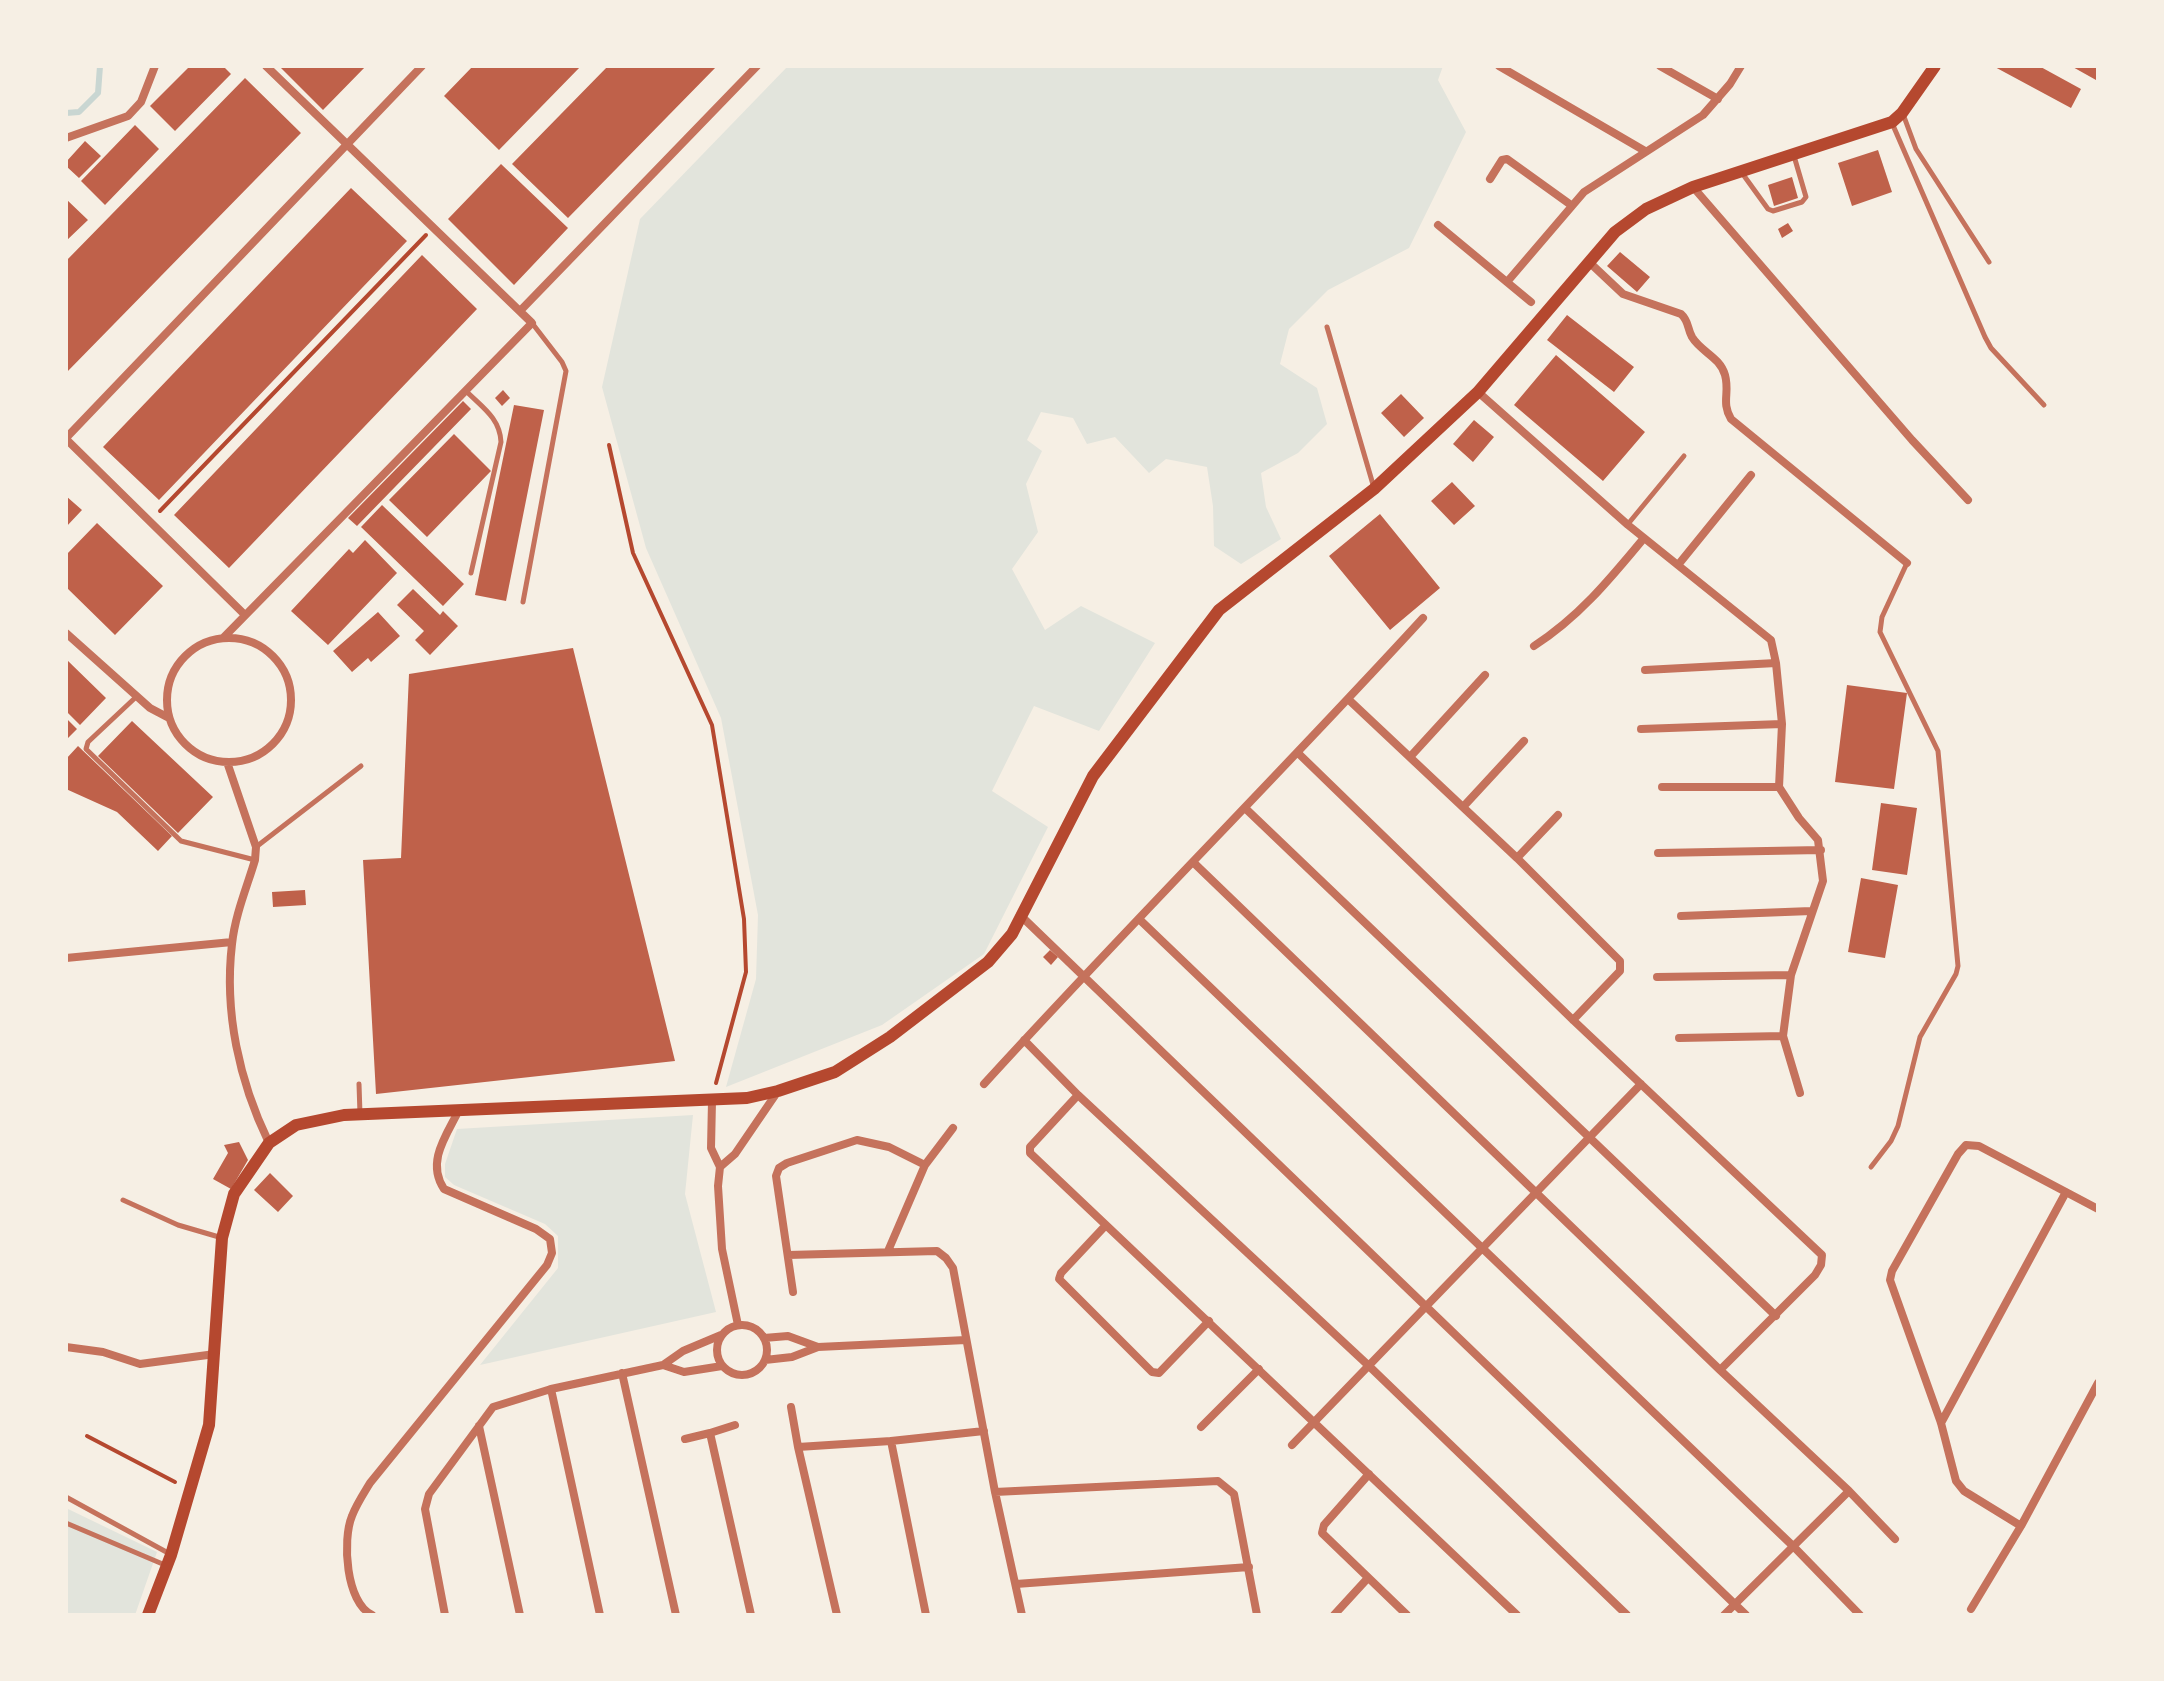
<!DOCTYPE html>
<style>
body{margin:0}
#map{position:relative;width:2164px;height:1681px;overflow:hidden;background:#f6efe4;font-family:Quicksand,sans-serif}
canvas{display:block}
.frame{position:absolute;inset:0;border:68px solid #f6efe4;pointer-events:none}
</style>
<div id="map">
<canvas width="2164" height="1681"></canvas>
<div class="frame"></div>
</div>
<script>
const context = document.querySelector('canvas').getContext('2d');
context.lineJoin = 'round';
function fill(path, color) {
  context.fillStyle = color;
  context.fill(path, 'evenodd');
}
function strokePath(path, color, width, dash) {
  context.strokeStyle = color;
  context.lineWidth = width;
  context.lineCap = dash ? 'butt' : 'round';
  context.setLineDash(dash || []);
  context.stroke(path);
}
fill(new Path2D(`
 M788,66H1443L1438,80L1466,132L1409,248L1328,290L1289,329L1280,364L1317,388L1327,424L1298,453L1261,473L1266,507L1281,539L1241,564L1214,546L1213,506L1207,467L1166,459L1149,473L1115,437L1087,444L1073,418L1041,412L1027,440L1042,451L1026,484L1038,532L1012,569L1045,630L1081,606L1155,643L1099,731L1034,706L992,791L1048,827L984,954L882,1025L726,1087L756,979L758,915L721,718L646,548L602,387L640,219Z
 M693,1115L685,1194L716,1312L480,1365L558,1268V1236L545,1224L454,1185L445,1177V1164L457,1129Z
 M66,1508L157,1552L135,1615H66Z`), '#e2e4dc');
strokePath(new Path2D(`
 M66,113L79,112L98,93L100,66`), '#c9d6d2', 6);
fill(new Path2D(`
 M190,66H223L231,74L175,131L150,106Z
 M279,66H366L323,110Z
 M473,66H581L499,150L444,96Z
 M608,66H717L568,218L512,164Z
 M1993,66H2039L2081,89L2071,108Z
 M2071,66H2098V76L2096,80Z
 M245,78L301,133L66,373V261Z
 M135,125L159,149L105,205L81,181Z
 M85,141L101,156L79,178L66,166V162Z
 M1878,150L1892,192L1852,206L1838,163Z
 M501,164L568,228L514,285L448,219Z
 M1792,177L1798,198L1774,206L1768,185Z
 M351,188L407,241L159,500L103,447Z
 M66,199L88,220L66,241Z
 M1788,223L1793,231L1782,238L1778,229Z
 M1620,252L1650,277L1637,292L1607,266Z
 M422,255L477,309L229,568L174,515Z
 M1567,315L1634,367L1614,392L1547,340Z
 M1556,355L1645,432L1603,481L1514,405Z
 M503,390L510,398L502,406L495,398Z
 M1401,394L1424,418L1404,437L1381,413Z
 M463,401L471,409L357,526L348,518Z
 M514,405L544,410L506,601L475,595Z
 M1474,420L1494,437L1473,462L1453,444Z
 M454,434L491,471L427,537L389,500Z
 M1452,482L1475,506L1454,525L1431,501Z
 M66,496L82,510L66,527Z
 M382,505L464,584L443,606L361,527Z
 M1380,514L1440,588L1390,630L1329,556Z
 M97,523L163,586L115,635L66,587V555Z
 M365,540L397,573L328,645L291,611L349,549L353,553Z
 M413,589L440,615L443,611L458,626L430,655L415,640L424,631L397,605Z
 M378,612L400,636L371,662L368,658L352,672L333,651Z
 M573,648L675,1061L376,1094L363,860L401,858L409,674Z
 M66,659L106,698L80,725L66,711Z
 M1847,685L1907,693L1894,789L1835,782Z
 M66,718L77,729L66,740Z
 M132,721L213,797L178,833L98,756Z
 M78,746L172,836L158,851L117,812L66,789V759Z
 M1881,803L1917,808L1907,875L1872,870Z
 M1861,878L1898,885L1885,958L1848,952Z
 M305,890L306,905L273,907L272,892Z
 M1050,950L1058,957L1051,965L1043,957Z
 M239,1142L248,1160L231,1189L213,1179L228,1153L224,1145Z
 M270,1173L293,1196L278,1212L254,1190Z`), '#bf614a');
strokePath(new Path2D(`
 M609,445L633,553L712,725L744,919L746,972L716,1083
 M160,511L426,235
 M87,1436L175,1482`), '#b5482f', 4);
strokePath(new Path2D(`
 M1903,114L1916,149L1989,262
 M1892,123L1985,337L1991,348L2044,405
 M1742,173L1768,209L1773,211L1802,202L1806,197L1794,156
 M1327,327L1374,488
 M466,391C482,407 500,418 501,442L471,573
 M1628,524L1684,456
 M523,602L566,371L562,362L532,323
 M136,697L88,742L86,749L181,841L255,860
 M256,847L361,766
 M359,1084L360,1114
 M1871,1167L1891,1141L1898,1126L1920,1037L1956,974L1958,966L1938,751L1880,632L1882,617L1907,563
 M123,1200L178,1225L219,1237
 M66,1497L170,1554
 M66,1523L165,1565`), '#c5725c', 5);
strokePath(new Path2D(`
 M1499,66L1645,151
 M1660,66L1718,99
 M66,138L128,116L141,102L155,66
 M1490,179L1502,160L1507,159L1571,205
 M1693,187L1912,440L1968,500
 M1438,225L1531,302
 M1589,262L1623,294L1681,314C1689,321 1687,328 1692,337C1701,352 1720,357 1725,375C1730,393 1721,402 1731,419L1907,563
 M1507,282L1584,192L1703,115L1730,84L1741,66
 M520,311L757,66
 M1478,392L1628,525L1771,640L1776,663L1782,724L1779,787L1799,818L1818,840L1823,881L1791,975L1783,1036L1800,1093
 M66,438L422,66
 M66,439L245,615
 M1678,565L1751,475
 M66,633L150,708L169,718
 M224,637L532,323L266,66
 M167 700a62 62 0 1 1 124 0a62 62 0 1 1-124 0Z
 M1534,646C1579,617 1610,579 1644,538
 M1645,670L1776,663
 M1348,699L1517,858L1620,961V971L1573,1020
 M1641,729L1782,724
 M1298,753L1573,1020L1822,1255L1821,1265L1815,1275L1720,1370
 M1410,757L1485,675
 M227,762L256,847L255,860C247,887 235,915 232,944C224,1012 239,1081 269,1143
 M1662,787H1779
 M1463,807L1524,741
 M1245,808L1776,1316
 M1658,853L1821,850
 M1517,858L1558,815
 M1194,863L1720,1370L1849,1491L1895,1539
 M1020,915L1746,1615
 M1681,916L1811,911
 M1139,919L1794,1547L1860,1615
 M66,958L232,942
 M1657,977L1791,975
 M1679,1038L1783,1036
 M1024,1040L1078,1095L1369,1366L1627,1615
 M984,1084C1128,926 1279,775 1423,618
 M1078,1095L1030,1147V1153L1517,1615
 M712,1101L711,1148L720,1167L718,1186L722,1249L738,1325
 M720,1167L735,1154L778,1091
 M1106,1225L1061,1273L1059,1279L1152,1372L1159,1373L1209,1321
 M888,1251L925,1165L953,1128
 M788,1255L937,1251L946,1258L953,1268L995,1492L1022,1615
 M793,1292L776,1176L779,1168L787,1163L857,1140L889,1147L925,1165
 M717 1350a25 25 0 1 1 50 0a25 25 0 1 1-50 0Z
 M721,1335L683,1351L663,1365L684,1372L722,1366
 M764,1338L788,1336L818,1347L792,1357L765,1360
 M66,1347L103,1352L140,1364L215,1354
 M818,1347L966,1340
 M622,1373L676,1615
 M551,1389L600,1615
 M791,1407L798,1447
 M1941,1423L2066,1192
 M479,1426L520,1615
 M1201,1427L1259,1369
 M710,1433L735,1425
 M685,1439L710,1433L751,1615
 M891,1441L926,1615
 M1292,1445L1641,1084
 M1369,1474L1324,1525L1322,1533L1407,1615
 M995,1492L1218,1481L1234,1494L1257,1615
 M2021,1526L1964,1491L1956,1481L1941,1423L1890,1280L1892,1271L1958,1154L1966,1145L1979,1146L2098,1209
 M1016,1584L1249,1567
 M1971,1609L2021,1526L2098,1383
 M372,1615C346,1603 342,1540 352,1516C356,1505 364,1493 370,1483L547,1265L552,1253L550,1239L536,1229L444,1189C426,1162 446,1136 459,1110
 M445,1615L425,1509L429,1494L493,1407L551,1389L663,1365
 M837,1615L798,1447L891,1441L984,1431
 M1334,1615L1367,1579
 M1724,1615L1849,1491`), '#c5725c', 8);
strokePath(new Path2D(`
 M148,1615L171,1555L209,1425L222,1238L234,1194L269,1143L296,1125L344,1115L747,1098L778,1091L835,1072L890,1037L988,962L1012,934L1093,776L1219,610L1374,489L1478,392L1615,232L1646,209L1693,187L1892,122L1902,113L1935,66`), '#b5482f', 12);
</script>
